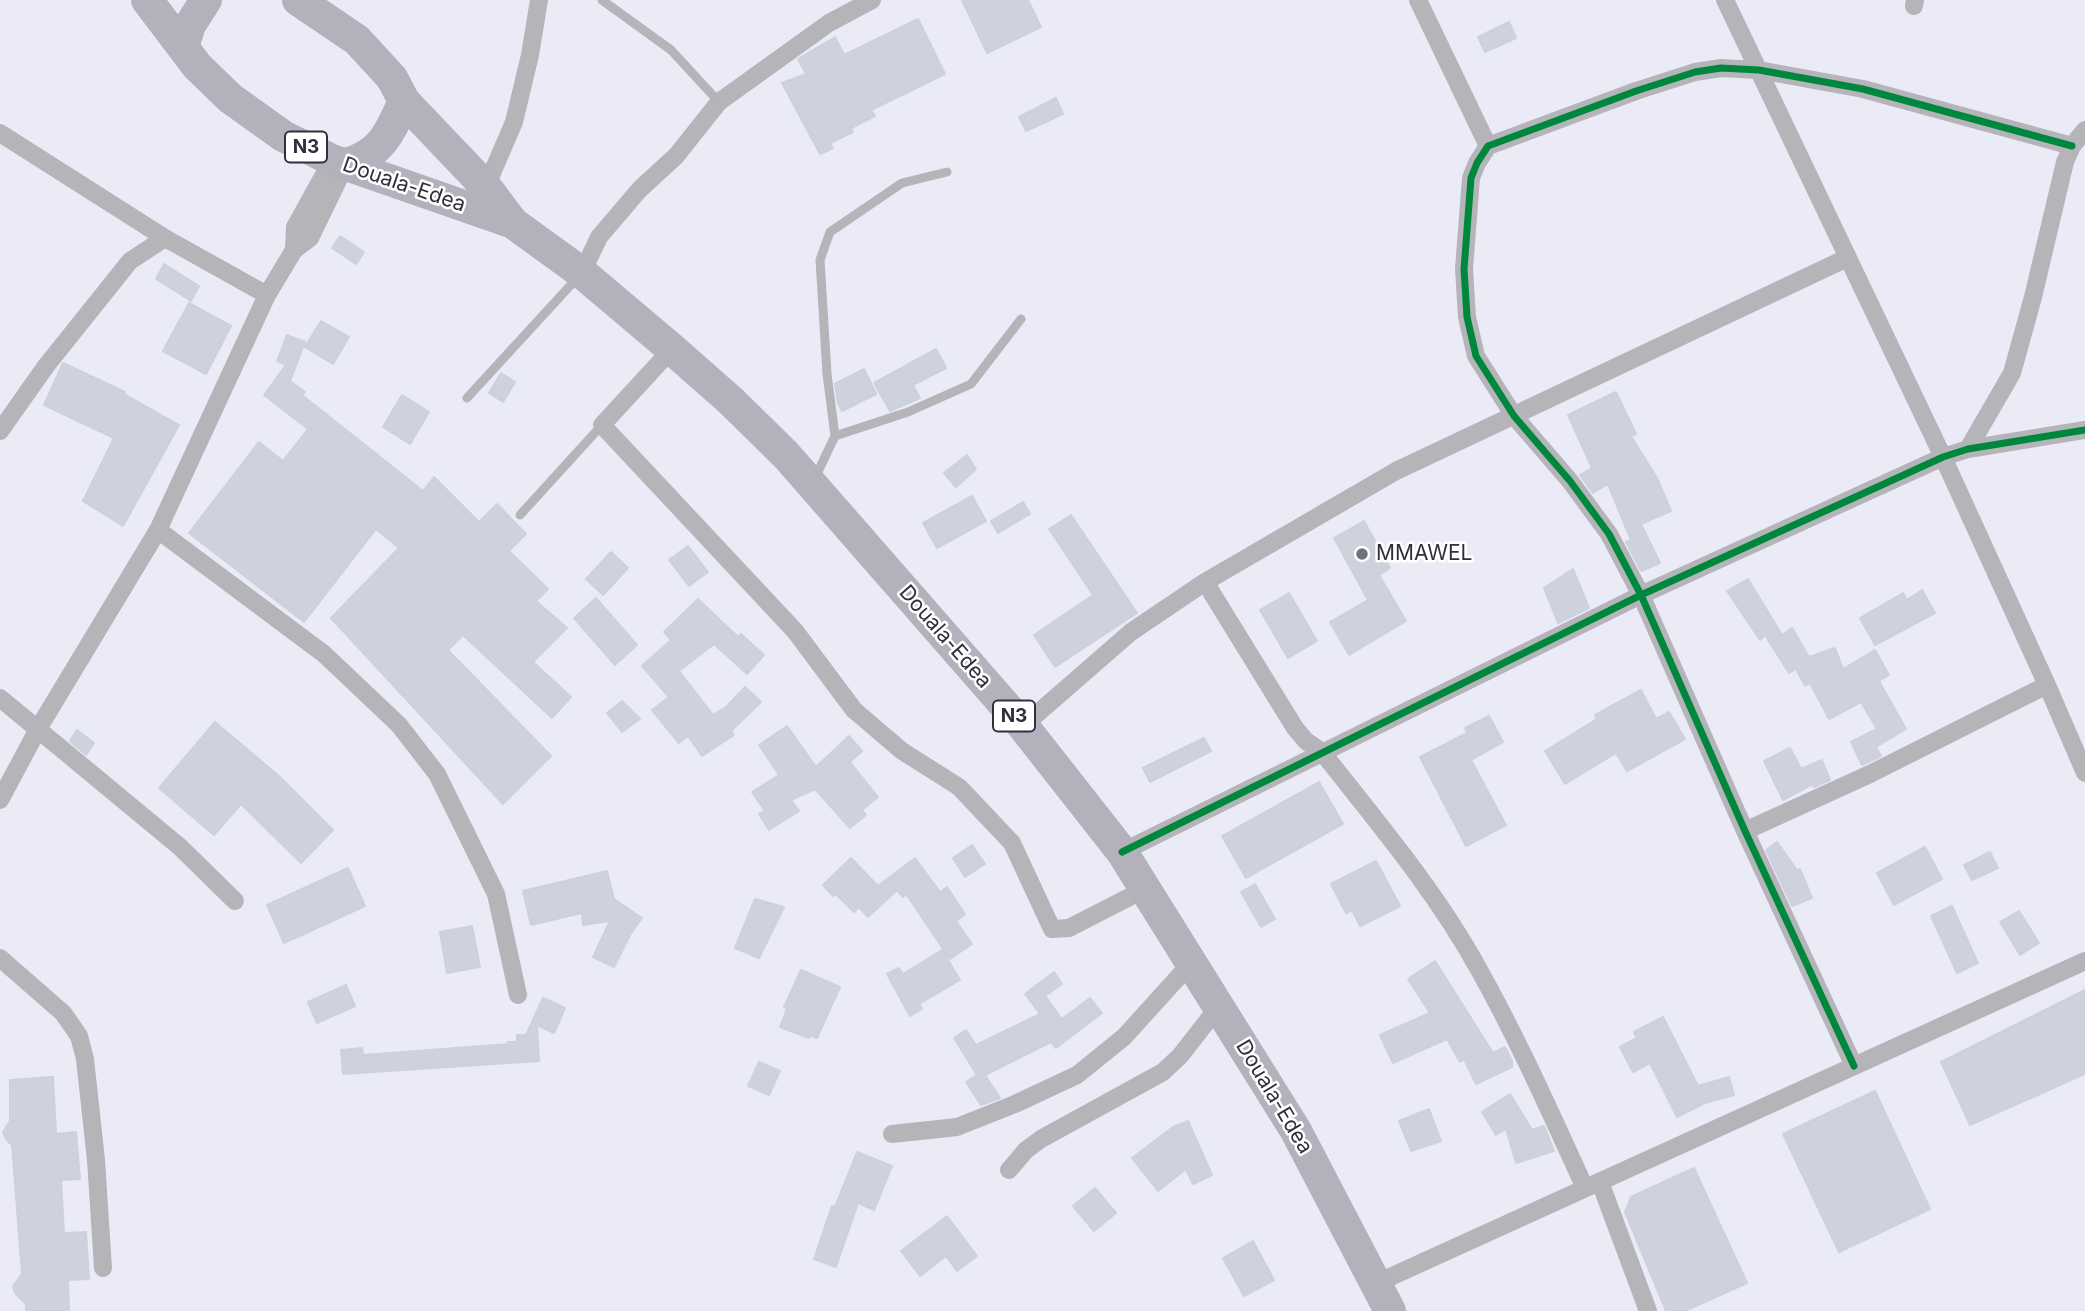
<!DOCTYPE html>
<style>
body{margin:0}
canvas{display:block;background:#eaebf7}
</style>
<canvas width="2085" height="1311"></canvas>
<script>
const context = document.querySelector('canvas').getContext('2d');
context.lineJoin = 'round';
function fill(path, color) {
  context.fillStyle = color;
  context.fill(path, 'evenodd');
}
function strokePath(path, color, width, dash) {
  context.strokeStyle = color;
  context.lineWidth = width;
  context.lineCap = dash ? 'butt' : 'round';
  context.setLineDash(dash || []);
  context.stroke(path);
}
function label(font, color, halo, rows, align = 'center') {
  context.font = font + ' Inter,sans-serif';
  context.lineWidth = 5;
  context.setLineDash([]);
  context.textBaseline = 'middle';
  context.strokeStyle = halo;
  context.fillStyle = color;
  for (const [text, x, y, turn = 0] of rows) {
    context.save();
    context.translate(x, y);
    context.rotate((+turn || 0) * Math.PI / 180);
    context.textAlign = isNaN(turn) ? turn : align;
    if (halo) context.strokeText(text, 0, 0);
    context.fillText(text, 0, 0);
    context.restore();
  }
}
const building = new Path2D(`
 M962,0H1028L1041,27L987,53Z
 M918,19L945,74L871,110L875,116L851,128L853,132L830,143L833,148L820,154L782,83L806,74L798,59L835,37L844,55Z
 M1509,22L1516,38L1485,52L1478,37Z
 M1056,98L1063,114L1026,131L1019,117Z
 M340,236L364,252L356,264L332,248Z
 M164,264L199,286L191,301L156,279Z
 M189,303L231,326L206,374L163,351Z
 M321,321L349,337L333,364L305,347Z
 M287,335L305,342L290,381L305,392L302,395L423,491L434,477L479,522L497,504L526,534L509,551L548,589L536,601L567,628L533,662L571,697L552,718L463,635L448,650L551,756L503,804L331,618L399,548L376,529L304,622L189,533L259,442L283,461L308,429L264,395L286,365L277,361Z
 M936,349L946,368L913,385L920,398L890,411L874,383Z
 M63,363L125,392L124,394L179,425L123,526L83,501L114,438L44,405Z
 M864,369L876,394L842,411L838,403L835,384Z
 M501,373L515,382L503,402L489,393Z
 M1616,392L1636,434L1631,436L1657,478L1671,511L1641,524L1660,563L1641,571L1626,542L1631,540L1608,484L1593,493L1580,475L1592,468L1568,415Z
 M402,395L429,412L410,444L383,427Z
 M967,455L976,469L956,487L944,473Z
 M972,496L986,521L937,548L923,523Z
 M1023,502L1030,514L998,533L991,521Z
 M1071,515L1137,613L1055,667L1034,635L1093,595L1049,529Z
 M1364,521L1390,568L1379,575L1406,621L1349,655L1330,622L1368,600L1334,538Z
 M688,546L708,572L689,586L669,560Z
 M611,552L628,568L603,595L586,579Z
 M1573,569L1589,608L1558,623L1544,588Z
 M1748,579L1782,635L1792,628L1809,657L1835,648L1843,669L1875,650L1889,675L1879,681L1906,729L1876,747L1881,756L1862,765L1851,742L1877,729L1861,702L1829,719L1810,683L1805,686L1796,669L1789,673L1765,635L1760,640L1727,591Z
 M1922,590L1935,613L1875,645L1860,618L1903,593L1907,600Z
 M1289,593L1317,641L1288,658L1260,610Z
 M596,598L637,645L615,665L574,618Z
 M698,599L738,637L741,634L764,655L747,674L714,644L679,671L713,715L726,707L745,687L761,702L731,731L734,735L702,756L688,736L679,743L652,710L669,697L642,666L671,640L664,632Z
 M1641,690L1656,719L1669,712L1685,739L1627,771L1616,753L1565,784L1545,751L1597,719L1595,715Z
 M622,701L640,719L622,732L607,713Z
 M1489,716L1503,742L1471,760L1506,825L1466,846L1420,757L1467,733L1465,728Z
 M215,722L280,777L333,830L301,863L241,804L214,835L159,788Z
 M787,726L816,767L849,736L862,751L850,762L878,797L862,810L866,815L850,828L815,789L791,800L799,811L769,830L759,814L765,811L752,792L779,775L759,745Z
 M77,730L94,743L86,755L70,741Z
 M1204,738L1211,751L1150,782L1143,768Z
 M1790,748L1801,769L1822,760L1830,780L1814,787L1813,784L1783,800L1764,761Z
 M1319,782L1343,824L1246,878L1222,836Z
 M1777,842L1797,870L1800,869L1812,898L1792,906L1766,850Z
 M972,845L985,864L965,877L953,858Z
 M1925,847L1942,879L1894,905L1877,873Z
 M1990,852L1998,868L1972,880L1964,865Z
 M851,858L878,886L915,858L940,892L947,887L965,914L956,921L972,944L950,959L906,894L903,897L897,890L868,917L859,907L854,912L836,894L833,896L823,885Z
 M1376,861L1400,906L1360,926L1352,910L1346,913L1331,884Z
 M348,868L365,906L284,943L267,905Z
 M607,871L614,899L642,918L630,935L614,967L593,957L610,921L583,925L582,913L531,925L523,891Z
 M1255,884L1275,919L1261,927L1241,892Z
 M755,899L784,907L759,958L735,948Z
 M1952,906L1978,963L1957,973L1931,916Z
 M2019,911L2039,943L2020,955L2000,922Z
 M472,926L480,967L447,973L440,932Z
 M942,950L960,980L919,1004L922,1009L910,1016L887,974L899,968L903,974Z
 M1435,961L1493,1053L1505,1047L1512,1061V1067L1476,1084L1464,1059L1460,1062L1447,1039L1393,1063L1380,1035L1430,1013L1408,979Z
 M801,970L840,987L817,1038L810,1035L809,1038L780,1027L787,1009L784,1007Z
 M1054,972L1062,984L1045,996L1062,1019L1090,998L1102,1013L1056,1048L1051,1042L985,1075L1000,1098L981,1105L966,1082L977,1075L954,1038L966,1030L976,1045L1040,1014L1025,994Z
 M346,985L355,1006L317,1023L308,1002Z
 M2085,990V1074L1970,1125L1941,1062Z
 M543,998L565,1008L554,1033L537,1025L539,1061L343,1074L341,1050L362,1048L363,1055L509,1044L508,1042H517V1035H526Z
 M1663,1017L1698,1086L1729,1077L1734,1095L1705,1103L1677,1117L1650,1063L1633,1072L1620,1047L1637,1038L1634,1032Z
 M759,1062L780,1071L769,1095L748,1086Z
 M53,1077L56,1134L76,1132L80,1179L61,1180L64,1233L86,1232L89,1279L68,1280L69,1311H26V1304L15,1293L13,1286L22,1274L12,1145L6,1139L3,1132L10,1121V1080Z
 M1875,1091L1930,1209L1839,1252L1783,1134Z
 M1510,1094L1532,1130L1544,1126L1554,1151L1516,1163L1506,1129L1496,1135L1482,1112Z
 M1429,1109L1441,1141L1411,1151L1399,1121Z
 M1188,1121L1212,1175L1193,1184L1186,1169L1158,1191L1132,1158L1173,1127Z
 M857,1152L892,1166L874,1210L858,1203L836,1267L814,1259L832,1206L835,1207Z
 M1694,1168L1747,1283L1685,1311H1666L1625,1212L1631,1197Z
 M1095,1188L1116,1213L1094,1231L1073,1206Z
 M947,1216L977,1256L957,1271L946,1256L920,1276L901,1251Z
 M1253,1241L1274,1280L1244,1296L1223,1258Z`);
fill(building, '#ced2dd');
strokePath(building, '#ced1dd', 2);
strokePath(new Path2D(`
 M602,0L671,50L719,102
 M467,398L579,276
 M835,436L908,412L971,384L1021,319
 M814,480L835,436L827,374L820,260L830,232L902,183L947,172
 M520,515L602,425`), '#b4b4b9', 9);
strokePath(new Path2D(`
 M1418,0L1488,146
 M1725,0L1943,457L2047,685L2085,773
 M1914,6L1915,0
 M0,133L165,238L267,295
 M486,187L514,122L530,55L539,0
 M294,250L295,227L332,160
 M582,273L599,237L640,189L676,156L719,102L829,23L872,0
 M672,349L602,425L795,631L854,710L902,751L959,787L1012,843L1052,929L1069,928L1145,889
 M0,431L46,366L130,261L165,238
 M1968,449L2012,373L2033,297L2065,162L2072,146L2085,130
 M158,530L324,654L399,725L437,774L496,894L518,995
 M1205,582L1295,728L1306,741L1322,752C1377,822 1435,890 1478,968C1518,1039 1551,1114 1585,1188
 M0,698L180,847L235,901
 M1023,726L1131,632L1205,582L1396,471L1847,258
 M0,800L38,729L158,530L267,295L294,250L310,238L346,164
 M1745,831L1870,774L2047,685
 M1122,852L1641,595L1943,457L1968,449L2085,430
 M0,958L63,1013L79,1036L85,1059L96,1160L103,1268
 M1854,1066L1745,831L1641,595L1609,534L1570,481L1514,416L1476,356L1467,317L1464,269L1471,178L1477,163L1488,146L1636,91L1695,72L1721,68L1759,70L1863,89L2072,146
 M892,1134L957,1127L1015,1104L1077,1075L1124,1037L1192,962
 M1009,1170L1026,1150L1041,1139L1163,1072L1180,1056L1219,1006
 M1600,1182L1648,1311
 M1377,1283L2085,961`), '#b4b4b9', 18);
strokePath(new Path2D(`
 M147,0L197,66L230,98L283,136L332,160L513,223L582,273L672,349L731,401L786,455L1023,726L1122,852L1296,1131L1390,1311
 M298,0L357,40L392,78L404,101L486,187L513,223
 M183,47L190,25L206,0
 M346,164C382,154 390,132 404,101`), '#b3b1bb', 32);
strokePath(new Path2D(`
 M1122,852L1641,595L1943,457L1968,449L2085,430
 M1854,1066L1745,831L1641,595L1609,534L1570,481L1514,416L1476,356L1467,317L1464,269L1471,178L1477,163L1488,146L1636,91L1695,72L1721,68L1759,70L1863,89L2072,146`), '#00873e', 7);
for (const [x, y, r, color] of [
 [1362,554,7,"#70717e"]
]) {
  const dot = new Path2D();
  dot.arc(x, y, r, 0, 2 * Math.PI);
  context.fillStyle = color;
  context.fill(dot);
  strokePath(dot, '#fff', 2.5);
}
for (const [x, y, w] of [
 [306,147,42],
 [1014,716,42]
]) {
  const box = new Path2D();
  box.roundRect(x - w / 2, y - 15.5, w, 31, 5);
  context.fillStyle = '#fff';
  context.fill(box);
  strokePath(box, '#2f2f3d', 2);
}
label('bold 19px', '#2f2f3d', null, [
 ["N3",306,147],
 ["N3",1014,716]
]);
label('21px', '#2f2f3d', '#fff', [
 ["Douala-Edea",404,185,19],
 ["Douala-Edea",945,637,49],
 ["Douala-Edea",1274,1097,59]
]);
label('21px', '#2f2f3d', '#fff', [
 ["MMAWEL",1376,554]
], 'left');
</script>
